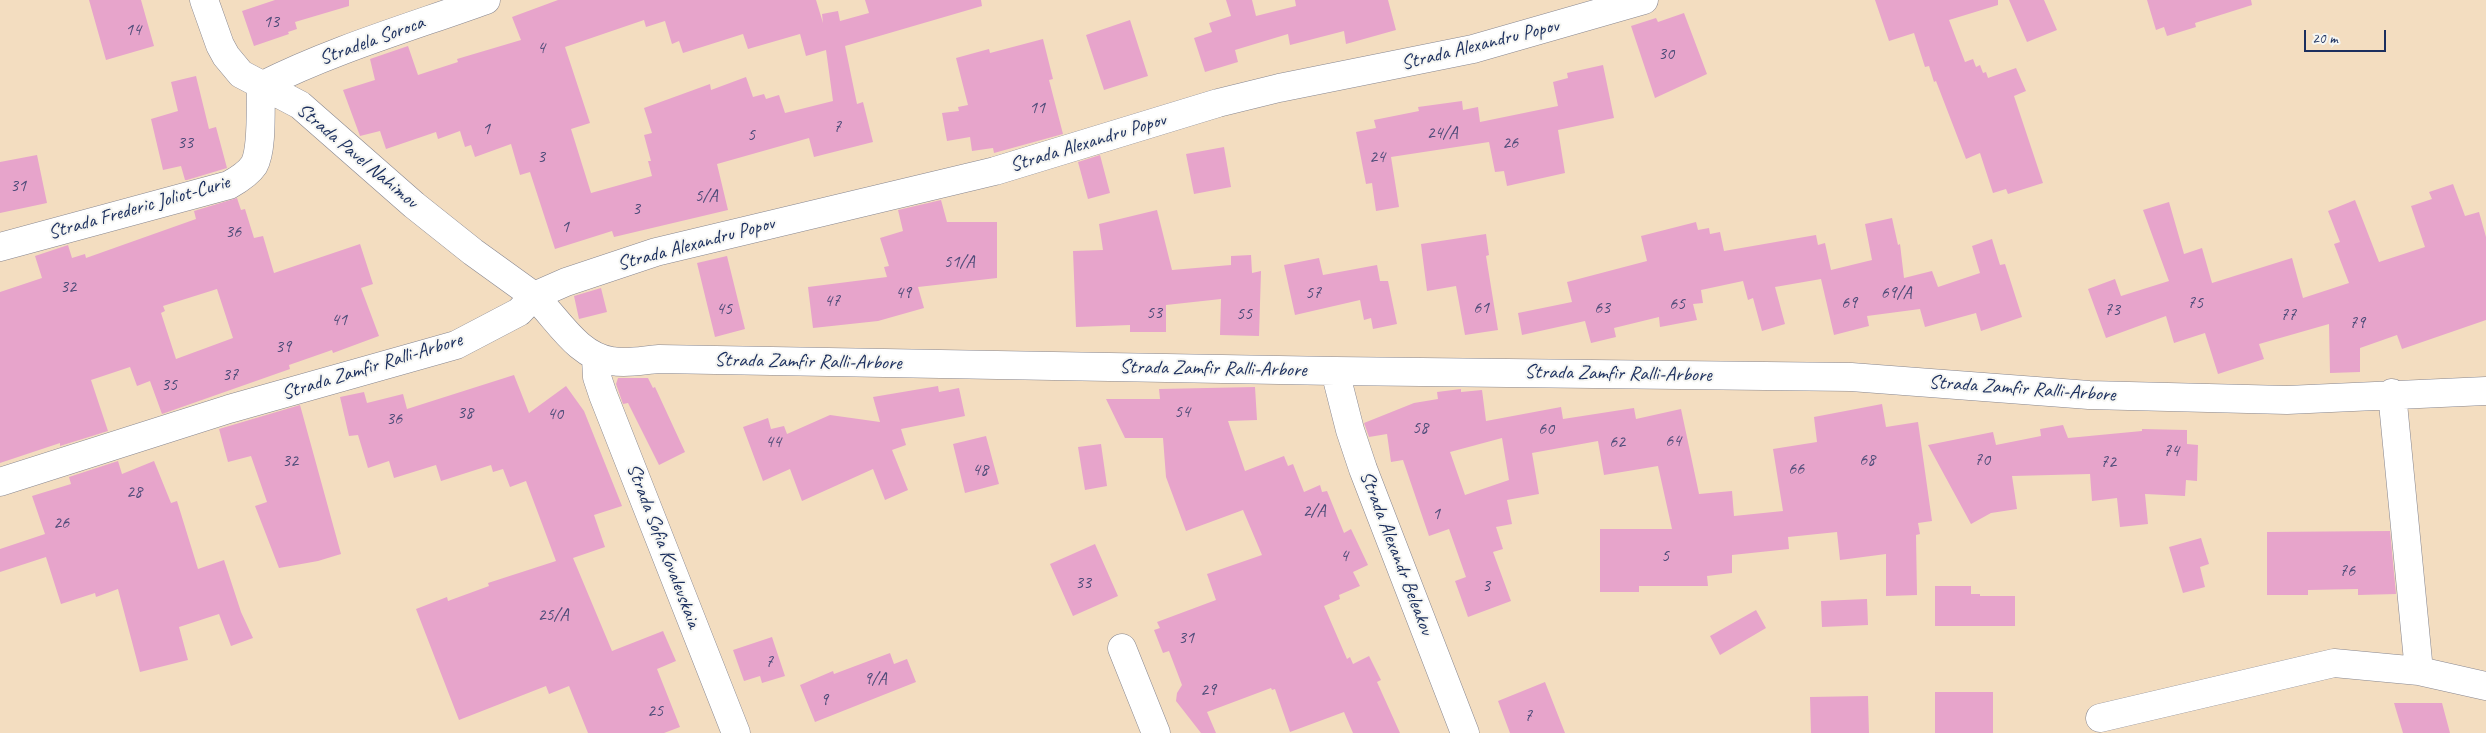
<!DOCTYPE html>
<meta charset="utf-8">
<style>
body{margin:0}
#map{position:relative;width:2486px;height:733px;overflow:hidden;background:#f3ddc0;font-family:Caveat,sans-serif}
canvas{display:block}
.scale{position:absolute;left:2304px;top:30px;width:82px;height:22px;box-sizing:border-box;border:2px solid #1b2f5e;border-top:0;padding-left:6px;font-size:15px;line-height:18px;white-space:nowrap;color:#1b2f5e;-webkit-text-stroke:4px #f6f6f2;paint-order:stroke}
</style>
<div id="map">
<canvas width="2486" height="733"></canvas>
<div class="scale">20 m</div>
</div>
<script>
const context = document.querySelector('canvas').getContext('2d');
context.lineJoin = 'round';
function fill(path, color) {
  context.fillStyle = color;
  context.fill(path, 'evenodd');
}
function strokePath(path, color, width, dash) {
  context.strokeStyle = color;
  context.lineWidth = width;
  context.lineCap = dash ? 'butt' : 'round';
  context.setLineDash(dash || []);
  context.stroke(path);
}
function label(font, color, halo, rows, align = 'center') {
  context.font = font + ' Caveat,sans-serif';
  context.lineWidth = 4;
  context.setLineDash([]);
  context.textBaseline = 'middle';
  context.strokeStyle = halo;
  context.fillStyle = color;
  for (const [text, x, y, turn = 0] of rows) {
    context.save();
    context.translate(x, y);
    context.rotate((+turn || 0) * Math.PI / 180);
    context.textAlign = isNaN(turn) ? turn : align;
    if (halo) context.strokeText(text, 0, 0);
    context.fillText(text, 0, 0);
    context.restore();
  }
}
fill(new Path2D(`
 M89,0H141L154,46L106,60Z
 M275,0H349V6L295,22L297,29L288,32L289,34L254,46L242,11Z
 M558,0H816L823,23L822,14L838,11L840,21L869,13L865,0H981L982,6L845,46L857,104L863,102L873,142L814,157L809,138L717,164L728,210L614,237L612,231L555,249L530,172L520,175L511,144L475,157L471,145L465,147L460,131L438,139L436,132L386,149L380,131L360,136L343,90L375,80L370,59L408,46L418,75L458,62L457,59L521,40L512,17ZM644,20L646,27L665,21L672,44L679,41L683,53L743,34L748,49L800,34L806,56L826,50L833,101L785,113L779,95L766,99L764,94L753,97L746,77L711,90L710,84L644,108L652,133L644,135L651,161H648L652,176L591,193L571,129L590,123L565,47Z
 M1226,0H1252L1256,16L1296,6L1295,0H1388L1396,30L1346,44L1344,31L1290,45L1288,34L1235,50L1238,62L1205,72L1194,38L1212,32L1209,23L1231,16Z
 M1875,0H1998V5L1949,20L1965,62L1973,59L1976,67L1980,65L1983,73L1986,72L1988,78L2016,68L2026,91L2014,96L2043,183L2008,194L2006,189L1993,193L1980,153L1966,159L1936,81L1934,82L1929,66L1925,67L1914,33L1889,41Z
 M2009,0H2044L2057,30L2027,42Z
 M2147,0H2251L2252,5L2195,23L2196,27L2167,36L2164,27L2156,30Z
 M1684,13L1707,74L1655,98L1631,26L1656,18L1658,22Z
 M1130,20L1148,76L1104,90L1086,35Z
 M1043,39L1053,79L1049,80L1063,134L994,153L993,148L972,151L970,137L947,141L942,113L959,111L958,107L968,105L956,58L989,49L990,53Z
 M1603,65L1614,118L1558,130L1565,173L1507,186L1504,171L1495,172L1489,142L1391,157L1399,207L1376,211L1372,183L1366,184L1356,132L1376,128L1374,120L1419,111L1418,107L1462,101L1463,110L1478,107L1480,122L1558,106L1553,82L1568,78L1567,73Z
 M196,76L209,129L216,127L227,168L187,180H185L181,166L163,170L151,119L178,111L171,82Z
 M1224,147L1231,187L1194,194L1186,154Z
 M37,155L47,203L0,213V162Z
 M1100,155L1110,193L1088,199L1078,162Z
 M2453,184L2465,216L2479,212L2486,237V320L2402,349L2397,335L2360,348V372L2330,373L2329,324L2259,344L2264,359L2218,374L2205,333L2174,343L2166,316L2106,338L2088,289L2115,279L2121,296L2169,281L2143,210L2169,202L2184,254L2202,248L2212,283L2292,258L2303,298L2349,283L2334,244L2340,242L2328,211L2355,200L2379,262L2425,247L2411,206L2432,199L2429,192Z
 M237,198L241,210L245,209L254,238L263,236L274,273L360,244L373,284L361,288L379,336L333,353L332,350L289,365L290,369L162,414L150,381L137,386L130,367L91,380L108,431L60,446V443L0,463V292L42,278L35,256L68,245L72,258L85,254L86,258L196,219L194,211ZM217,289L233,338L176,359L161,313L165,311L163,306Z
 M941,200L947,222H997V278L918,287L924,308L878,321L813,328L808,287L887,277L884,267L889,266L880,238L903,231L898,210Z
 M1157,210L1172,270L1231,265V256L1251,255L1252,273L1261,271L1259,336L1220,335L1221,299L1166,305V332H1130V325L1076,327L1073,251L1103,250L1099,224Z
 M1892,218L1898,245L1900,244L1904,278L1932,271L1938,287L1980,273L1972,246L1992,239L2000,265L2005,264L2022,317L1981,331L1976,313L1925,327L1920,309L1867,316L1869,326L1834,335L1821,279L1775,287L1785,324L1762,331L1753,298L1748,300L1743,281L1701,290L1703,303L1693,304L1697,320L1660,327L1659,317L1614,328L1616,337L1591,343L1585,321L1522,335L1518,313L1572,302L1567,282L1647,261L1641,236L1696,222L1698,230L1709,228L1710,234L1720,232L1724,251L1816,235L1818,245L1825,243L1831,270L1872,260L1865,224Z
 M1486,234L1489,255L1486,256L1498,330L1465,335L1456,286L1427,291L1421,244Z
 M727,256L745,329L715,337L697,263Z
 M1319,258L1323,275L1377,265L1380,281H1388L1397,324L1373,329L1371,318L1364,320L1360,300L1295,315L1284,265Z
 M601,288L607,312L579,319L574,296Z
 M514,375L529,413L566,386L584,411L622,506L594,515L605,547L573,558L612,651L663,631L676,661L657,669L680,727L664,733H588L569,686L549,694L546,686L459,720L416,609L447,597L448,601L489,586L488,583L556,561L526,481L510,487L503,469L493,472L491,465L441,481L436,465L394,478L389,461L368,468L358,435L349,436L340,397L364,392L367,403L403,394L407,409Z
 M618,378H648L653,388L655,387L685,452L659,465L628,403L623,404L616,384Z
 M938,386L939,392L959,388L965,416L901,429L906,445L892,450L908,490L885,500L873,469L802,501L790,469L763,481L743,427L768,418L771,429L784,426L787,434L830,415L880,422L873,397Z
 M1255,387L1257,420L1228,421L1245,471L1284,456L1288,466L1293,464L1304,492L1320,485L1322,492L1327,491L1344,533L1351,529L1368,565L1353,572L1360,586L1339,595L1340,599L1324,606L1347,659L1350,657L1353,664L1369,656L1381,680L1377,682L1400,733H1353L1344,712L1290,732L1275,689L1272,690L1271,688L1207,712L1216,733H1201L1176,701L1177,693L1182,685L1169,651L1163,653L1154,630L1160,628L1157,622L1216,600L1207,574L1262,555L1243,510L1186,531L1166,477L1163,438H1125L1106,399H1160L1159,389Z
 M1461,389V392L1482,390L1486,421L1561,407L1563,419L1634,408L1636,419L1681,409L1699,494L1732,491L1734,516L1783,511L1773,449L1817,442L1814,417L1882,404L1886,427L1918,422L1932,521L1918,523L1920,534L1916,535L1917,595L1886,596V554L1840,560L1837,532L1788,537L1789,549L1732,555V573L1707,576L1708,586H1639V592H1600V529H1672L1658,466L1604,475L1598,441L1532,453L1539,494L1507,500L1512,524L1496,527L1503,549L1493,552L1511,601L1468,617L1455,581L1466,577L1449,529L1429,536L1403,460L1391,462L1387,434L1369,437L1364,423L1414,403L1438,399L1437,392ZM1502,438L1509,480L1465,495L1450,452Z
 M300,405L341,554L318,561L279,568L255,506L267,502L251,456L228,462L219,429Z
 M2063,425L2068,438L2142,431V429L2187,430V444L2198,445L2197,481L2186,480L2185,496L2145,494L2148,524L2120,527L2117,498L2092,501L2090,474L2012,476L2017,509L1991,513L1971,524L1928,445L1993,432L1996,445L2041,436L2040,429Z
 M986,436L999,484L965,493L953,444Z
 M1101,444L1107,486L1085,490L1078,447Z
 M118,461L122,474L154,461L171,503L177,501L198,569L224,560L241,612L253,638L231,646L219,614L179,627L188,660L140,672L118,589L96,597L95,593L61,604L46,557L0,572V549L45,534L32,496L71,484L69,477Z
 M2390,531L2396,594L2358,595V589L2308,590V595H2267V532Z
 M2201,538L2209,564L2200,567L2205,587L2183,593L2169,547Z
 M1095,544L1118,596L1073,616L1050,564Z
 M1935,586H1971V594H1980V596H2015V626H1935Z
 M1867,599L1868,625L1822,627L1821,601Z
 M1756,610L1766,628L1720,655L1710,636Z
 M772,637L785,676L762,683L760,676L744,681L733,650Z
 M890,653L894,664L907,659L916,682L815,722L800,685L833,671L834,674Z
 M1545,682L1565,733H1510L1498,701Z
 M1935,692H1993V733H1935Z
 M1868,696L1869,733H1811L1810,697Z
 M2394,703H2442L2450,733H2403Z`), '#e7a4cb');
const minor = new Path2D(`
 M204,0L220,45L226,56L241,74L300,105L414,205L473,252L534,296L566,282L656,252L995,171L1218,103L1279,88L1473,49L1644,0
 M0,247L229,185C238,180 248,174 254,165C263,149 260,106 261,86C332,50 411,27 486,0
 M596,358L597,377L603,395L736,733
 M1335,371L1350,430L1363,469L1465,733
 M2392,393L2419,671
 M0,482L229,409L456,345L519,312L534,296C558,319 577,356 612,361C627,364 644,360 659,359L1335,371L1851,377L2089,395L2287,400L2486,391
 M1122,648L1156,733
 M2100,718L2334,663L2419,671L2486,686`);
strokePath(minor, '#87868f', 29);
strokePath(minor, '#fff', 28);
label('18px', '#4e4c79', null, [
 ["13",271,22],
 ["14",133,30],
 ["4",541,48],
 ["30",1666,54],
 ["11",1037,108],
 ["7",837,127],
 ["1",486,129],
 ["24/A",1442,133],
 ["5",751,135],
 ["33",185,143],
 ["26",1510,143],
 ["3",541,157],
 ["24",1377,157],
 ["31",18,186],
 ["5/A",706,196],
 ["3",636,209],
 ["1",565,227],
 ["36",233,232],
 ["51/A",959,262],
 ["32",68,287],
 ["49",903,293],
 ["57",1313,293],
 ["69/A",1896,293],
 ["47",832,301],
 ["69",1849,303],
 ["75",2195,303],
 ["65",1677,304],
 ["61",1481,308],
 ["63",1602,308],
 ["45",724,309],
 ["73",2112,310],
 ["53",1154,313],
 ["55",1244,314],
 ["77",2288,315],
 ["41",339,320],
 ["79",2357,323],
 ["39",283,347],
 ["37",230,375],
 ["35",169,385],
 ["54",1182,412],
 ["38",465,413],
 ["40",555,414],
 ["36",394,419],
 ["58",1420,428],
 ["60",1546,429],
 ["64",1673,441],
 ["44",773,442],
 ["62",1617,442],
 ["74",2171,451],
 ["68",1867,460],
 ["70",1982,460],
 ["32",290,461],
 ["72",2108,462],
 ["66",1796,469],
 ["48",980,470],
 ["28",134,492],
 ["2/A",1314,511],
 ["1",1436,514],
 ["26",61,523],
 ["4",1344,556],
 ["5",1665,556],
 ["76",2347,571],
 ["33",1083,583],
 ["3",1486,586],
 ["25/A",553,615],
 ["31",1186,638],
 ["7",769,662],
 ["9/A",875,679],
 ["29",1208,690],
 ["9",824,700],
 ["25",655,711],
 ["7",1528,716]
]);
label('20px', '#1b2f5e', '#f6f6f2', [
 ["Stradela Sorocа",372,41,-20],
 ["Strada Alexandru Popov",1480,45,-14],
 ["Strada Alexandru Popov",1088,143,-17],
 ["Strada Pavel Nahimov",357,156,40],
 ["Strada Frederic Joliot-Curie",139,208,-16],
 ["Strada Alexandru Popov",696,244,-15],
 ["Strada Zamfir Ralli-Arbore",808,362,1],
 ["Strada Zamfir Ralli-Arbore",372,367,-17],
 ["Strada Zamfir Ralli-Arbore",1213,369,1],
 ["Strada Zamfir Ralli-Arbore",1618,374,1],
 ["Strada Zamfir Ralli-Arbore",2022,389,4],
 ["Strada Sofia Kovalevskaia",663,546,69],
 ["Strada Alexandr Beleakov",1396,553,69]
]);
</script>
